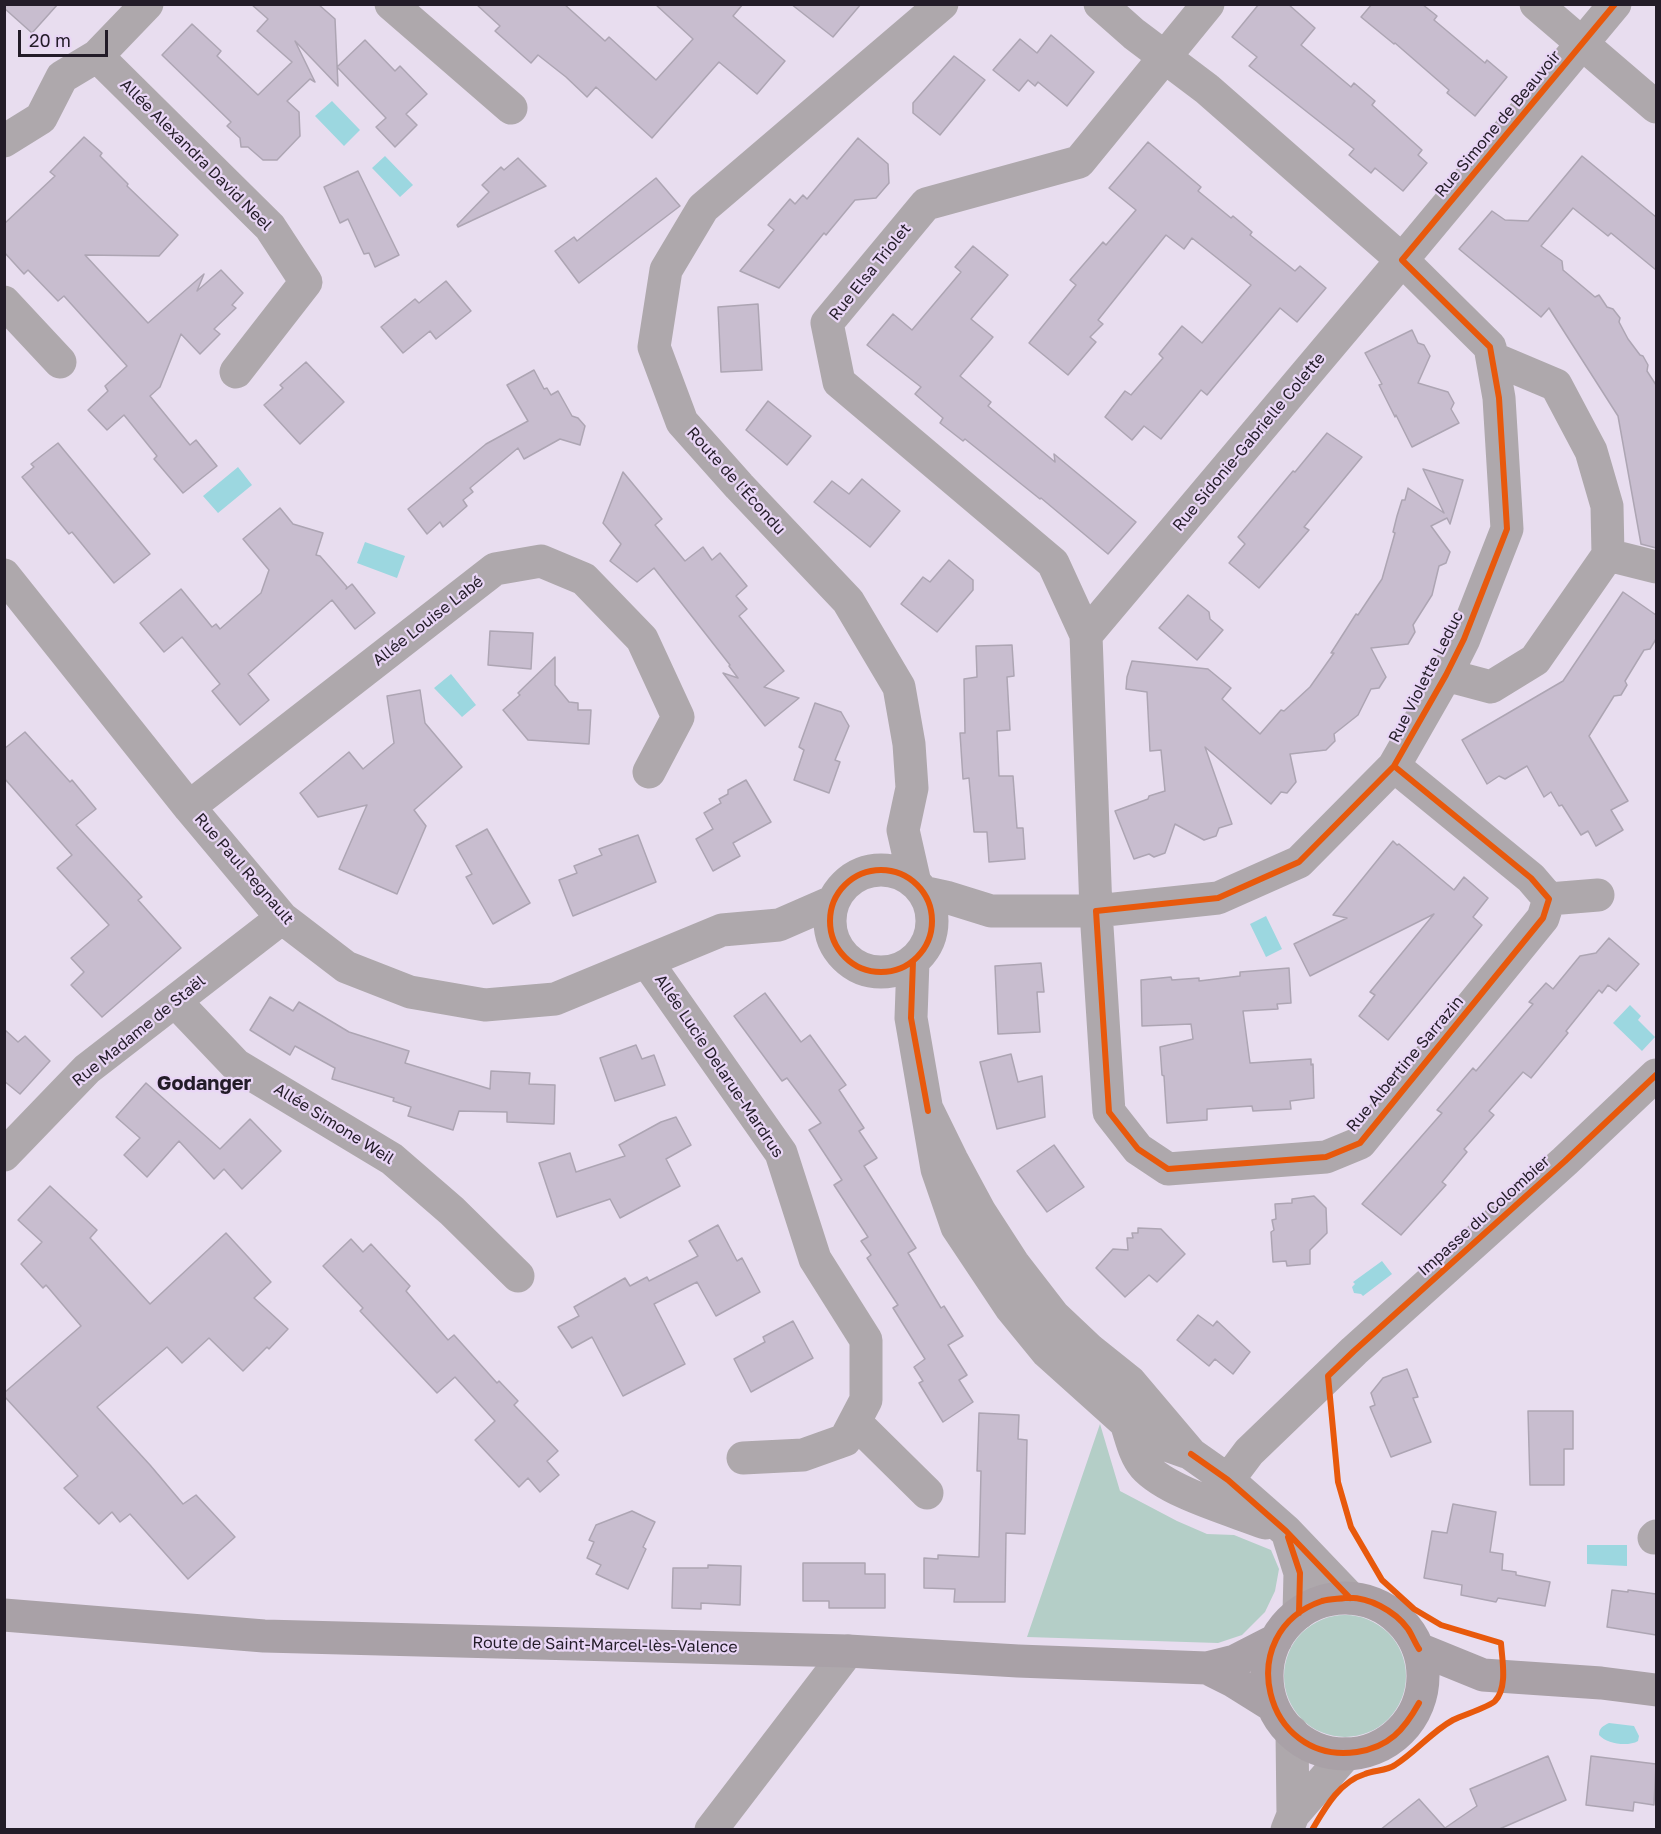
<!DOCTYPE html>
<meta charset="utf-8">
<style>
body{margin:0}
#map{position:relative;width:1661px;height:1834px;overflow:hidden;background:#e8ddef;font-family:"Golos Text",sans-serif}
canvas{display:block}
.frame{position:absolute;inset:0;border:6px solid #231c28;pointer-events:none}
.scale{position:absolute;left:18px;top:30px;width:90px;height:27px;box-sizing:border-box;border:3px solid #231c28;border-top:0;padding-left:8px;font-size:18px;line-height:21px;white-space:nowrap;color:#231c28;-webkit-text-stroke:4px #e9d6f6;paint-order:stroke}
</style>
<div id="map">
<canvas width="1661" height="1834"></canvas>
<div class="frame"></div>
<div class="scale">20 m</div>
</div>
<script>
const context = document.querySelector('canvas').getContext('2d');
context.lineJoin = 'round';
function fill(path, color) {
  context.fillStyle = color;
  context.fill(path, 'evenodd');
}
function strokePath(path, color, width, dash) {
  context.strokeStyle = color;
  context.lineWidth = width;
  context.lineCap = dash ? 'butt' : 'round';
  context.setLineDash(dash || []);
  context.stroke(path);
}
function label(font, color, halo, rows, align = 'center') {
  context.font = font + ' "Golos Text",sans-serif';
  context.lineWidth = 4.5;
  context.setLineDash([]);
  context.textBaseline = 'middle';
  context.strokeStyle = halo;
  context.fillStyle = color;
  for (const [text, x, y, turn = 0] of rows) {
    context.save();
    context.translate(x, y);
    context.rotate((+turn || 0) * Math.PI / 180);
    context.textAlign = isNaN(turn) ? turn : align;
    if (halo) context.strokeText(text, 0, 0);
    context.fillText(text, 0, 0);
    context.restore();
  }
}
fill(new Path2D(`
 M1100,1424L1120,1491L1177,1521L1207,1534L1234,1535L1271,1550L1279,1569L1275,1591L1265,1612L1242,1635L1218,1643L1027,1637Z
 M1284 1676a61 61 0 1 1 122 0a61 61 0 1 1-122 0Z`), '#b4cec7');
fill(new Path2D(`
 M332,101L360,130L344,146L315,116Z
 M385,156L413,185L400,197L372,168Z
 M238,467L252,485L218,513L203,496Z
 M365,542L405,556L397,578L357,563Z
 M451,674L476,705L462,717L434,688Z
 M1266,916L1282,949L1266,957L1250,924Z
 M1630,1005L1641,1016L1638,1020L1655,1037L1642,1051L1613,1023Z
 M1382,1261L1392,1274L1363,1296L1361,1294L1354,1293L1352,1287L1355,1284L1353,1282Z
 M1587,1545H1627V1566L1587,1564Z
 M1609,1723L1634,1726L1639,1736L1638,1741C1628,1747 1607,1744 1599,1735C1599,1728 1603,1726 1609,1723Z`), '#9cd7e0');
const building = new Path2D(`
 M4,4H58L32,33L4,8Z
 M251,4H318L335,19L338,86L295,41L315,82L310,79L287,101L299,112L300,136L277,160H263L248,147H241L240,138L227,126L231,122L162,55L192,24L221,51L217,56L258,95L292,62L257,31L268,19Z
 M476,4H564L605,41L609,37L656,80L693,39L655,4H743L733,16L785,61L757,94L719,62L652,138L596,87L587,97L566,77L538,55L531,63L495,31L500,26Z
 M791,4H861L833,37Z
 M1259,4H1288L1315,28L1301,45L1351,87L1354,83L1375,101L1372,105L1422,150L1418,155L1427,163L1403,191L1375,168L1371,173L1349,155L1354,149L1249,66L1257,57L1232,37Z
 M1372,4H1422L1437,16L1434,20L1485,63L1487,60L1507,77L1475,116L1447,93L1449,90L1395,43L1394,44L1361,17Z
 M1051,35L1094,72L1067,106L1038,82L1035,86L1028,80L1019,91L993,70L1020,39L1037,53Z
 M365,40L395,71L400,66L427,94L406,114L417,125L395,147L376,127L386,118L337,67Z
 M954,56L985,80L940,135L913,113V103Z
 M84,137L102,153L100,156L128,184L127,186L178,235L159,256L85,255L148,323L204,274L197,291L221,270L243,293L232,305L236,308L214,329L220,334L200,354L181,334L160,387L150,396L190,445L196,440L217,466L183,493L154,459L157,456L124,415L107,430L88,410L108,391L105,386L127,366L64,296L58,301L28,270L24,274L4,252V224L55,176L50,172Z
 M858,138L888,164L889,183L876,198L855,200L826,235L824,233L779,288L740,271L774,230L768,225L790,199L795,204L803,195L807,199Z
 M1148,142L1201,187L1198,191L1231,218L1233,216L1252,232L1250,235L1295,271L1300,266L1326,288L1297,322L1280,308L1207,395L1201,390L1161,439L1144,426L1132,440L1105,417L1125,391L1131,395L1163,358L1159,354L1182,326L1202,343L1251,285L1192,238L1184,249L1166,235L1098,320L1103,324L1090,337L1096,342L1068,375L1029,343L1076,285L1070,280L1103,242L1106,245L1136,210L1109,188Z
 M1582,156L1656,217V270L1611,233L1608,236L1573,208L1541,246L1562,261L1563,270L1595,297L1599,295L1607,307L1613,309L1620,318L1619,322L1628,339L1640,355L1643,356L1648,365L1647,371L1656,385V548L1641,544L1618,416L1549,308L1541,317L1459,249L1492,211L1505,220L1528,221Z
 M518,158L546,186L458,227L457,225L489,192L482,185L501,167L504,170Z
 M358,171L399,255L375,267L369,253L364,254L348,219L340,223L324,187Z
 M656,178L680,206L579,283L555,251L574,237L577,241Z
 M973,246L1008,275L971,319L993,337L960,376L991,402L988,406L1055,462L1054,454L1136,522L1108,554L1041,498L1040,499L965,439L963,441L940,423L943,418L915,394L921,387L867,345L893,314L912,330L961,272L955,267Z
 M446,281L471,311L436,339L430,331L403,353L381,327L415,299L419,303Z
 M758,304L762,370L721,372L718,307Z
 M1412,330L1418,343L1424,345L1430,356L1418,383L1448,392L1454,403L1451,409L1459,423L1412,447L1396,415L1395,417L1379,385L1382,384L1365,353Z
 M306,362L344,402L300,444L264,405L283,388L280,385Z
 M534,370L544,389L547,388L551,395L558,391L572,416L578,418L585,426L580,445L560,439L524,459L518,448L470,488L473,492L463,500L467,506L443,527L440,522L427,534L408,509L486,444L528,421L507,385Z
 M768,401L811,436L787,465L746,430Z
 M1327,433L1362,457L1304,527L1309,530L1259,588L1229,563L1245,544L1238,537L1293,471L1295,472Z
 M58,443L150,554L114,583L72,532L69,534L22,477L34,467L31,464Z
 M1423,469L1463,480L1450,524L1447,518L1431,526L1450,552L1446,563L1439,566L1432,595L1413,625L1415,632L1408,644L1371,648L1386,677L1379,688L1371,689L1358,715L1334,734L1335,741L1326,750L1290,754L1296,782L1287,793L1281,792L1271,804L1205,747L1232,824L1219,828L1216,836L1204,840L1175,824L1165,853L1154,857L1149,854L1134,859L1115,811L1148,799L1149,796L1165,791L1161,750L1150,751L1147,692L1126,689L1127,677L1132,661L1208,669L1231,688L1222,699L1260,734L1281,710L1284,711L1310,687L1334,653H1331L1356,614L1358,615L1382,579L1395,533L1393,532L1397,516L1402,500H1405L1408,488L1444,513Z
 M623,472L662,519L655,525L685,561L703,547L712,560L720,553L747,586L736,596L747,609L739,616L784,671L764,687L799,698L765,726L723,673L738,678L729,666L730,665L654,568L637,582L610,561L621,544L603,523Z
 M862,479L900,511L870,547L814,502L832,481L849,494Z
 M280,508L293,524L323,533L316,555L320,556L347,587L346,589L352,584L375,613L355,629L332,600L248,674L269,700L240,725L212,691L220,684L182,637L164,652L140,623L181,589L212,627L216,624L220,629L261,593L269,570L243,539Z
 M949,560L973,580V590L937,632L901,604L923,577L930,582Z
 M1623,592L1656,615V639L1650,649L1644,650L1625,681L1627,685L1621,695L1614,696L1589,736L1628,801L1611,810L1623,830L1596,846L1588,831L1581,835L1562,805L1559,806L1551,792L1544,797L1527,766L1505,779L1499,776L1487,784L1462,740L1563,681Z
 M1188,595L1209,612L1210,619L1223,630L1197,660L1159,628Z
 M490,631L533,633L531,669L488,665Z
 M1012,645L1014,676L1007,677L1010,730L997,731L999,776H1013L1017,828H1023L1025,859L989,862L987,832H974L969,778L963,779L960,733H965L964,679L977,677L976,646Z
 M555,657V685L569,702L578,703V710H591L589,744L528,740L503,710L520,695L518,693Z
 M420,690L425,723L462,767L414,810L426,826L397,894L339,869L367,805L318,817L300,793L349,752L363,769L394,743L387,696Z
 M815,703L841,712L849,726L835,760L840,762L829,793L794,780L804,750L799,747Z
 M25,732L70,782L72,780L96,809L76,825L142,897L138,900L181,948L102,1017L71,985L84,972L71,958L109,925L57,868L72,855L4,778V749Z
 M746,780L771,822L733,843L740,856L713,871L696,839L713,829L704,813L721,803L719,799L728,794V790Z
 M487,829L530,903L493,924L466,877L472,874L456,846Z
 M638,835L656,882L573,916L559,880L577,873L574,866L602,855L599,849Z
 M1393,841L1397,845L1399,844L1454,890L1464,877L1488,898L1473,917L1482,925L1388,1040L1359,1016L1375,995L1370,992L1434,914L1310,976L1294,944L1347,918L1333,915Z
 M1609,938L1639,964L1616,991L1608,985L1602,993L1599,990L1566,1031L1568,1033L1531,1078L1523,1072L1489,1111L1494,1115L1464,1149L1467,1152L1442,1182L1446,1185L1401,1235L1362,1204L1442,1113L1437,1110L1473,1068L1476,1071L1533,1004L1529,1002L1546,983L1553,989L1580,956L1596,953Z
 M1041,963L1044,992H1037L1040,1032L998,1034L995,966Z
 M1289,968L1291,1003L1277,1004L1278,1009L1243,1011L1250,1063L1311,1059V1065L1313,1064L1314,1098L1290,1101L1291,1109L1253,1111L1252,1106L1207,1109V1120L1167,1123L1164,1076L1162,1075L1160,1047L1193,1039L1191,1024L1142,1026L1141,980L1171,977L1172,980L1199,978V981L1240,976V972Z
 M765,993L801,1042L810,1035L846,1085L839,1090L864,1128L859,1131L877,1158L864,1166L916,1248L908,1253L941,1308L944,1306L963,1336L948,1345L967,1375L959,1380L973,1402L943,1422L919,1383L923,1381L914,1367L925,1359L893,1308L898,1305L867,1258L871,1255L861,1241L868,1237L834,1185L842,1180L809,1130L821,1123L787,1078L782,1081L734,1016Z
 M270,997L293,1011L299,1002L349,1032L409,1051L405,1063L490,1089L491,1071L530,1073L529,1084L555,1085L554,1124L507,1122V1112L459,1111L453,1130L408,1116L411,1107L393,1101L394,1098L332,1079L335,1068L295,1046L290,1055L250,1030Z
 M4,1029L18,1042L25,1036L50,1061L20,1094L4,1081Z
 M636,1045L642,1059L654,1055L665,1085L615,1101L600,1058Z
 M1011,1054L1018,1082L1042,1076L1045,1117L997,1129L980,1062Z
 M146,1083L220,1149L250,1119L281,1151L242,1189L224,1169L214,1179L179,1141L147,1177L124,1155L140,1138L116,1117Z
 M676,1117L691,1145L666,1159L680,1186L620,1218L610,1199L557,1217L539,1163L570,1153L576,1172L625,1156L619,1145L661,1122Z
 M1054,1145L1084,1187L1047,1212L1017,1171Z
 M50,1186L97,1230L90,1238L150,1304L226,1233L271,1282L254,1298L288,1329L269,1349L267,1347L243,1371L209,1338L182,1363L167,1347L97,1407L150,1465L183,1504L196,1495L235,1537L188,1579L130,1514L120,1522L112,1512L99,1524L64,1488L78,1476L4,1396V1393L81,1326L46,1285L43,1288L21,1264L42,1242L18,1220Z
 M1314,1196L1326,1208L1327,1233L1310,1250V1264L1287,1266L1286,1261L1273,1262L1271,1232L1274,1230L1272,1220L1276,1219L1275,1204L1292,1203V1199Z
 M718,1225L737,1261L742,1258L760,1292L716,1316L697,1282L654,1304L685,1364L623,1396L592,1337L572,1348L558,1327L579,1316L574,1307L625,1278L630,1286L647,1277L649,1281L698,1256L689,1241Z
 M1138,1228L1161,1229L1185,1254L1157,1282L1149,1275L1125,1297L1096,1268L1113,1249L1128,1250L1127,1238H1133L1132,1233H1138Z
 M351,1239L363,1252L371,1244L410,1286L406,1291L448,1340L454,1335L497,1383L499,1381L518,1401L514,1405L558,1451L547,1461L559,1475L540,1492L528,1478L519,1487L475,1440L495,1421L455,1377L437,1393L360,1311L363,1308L323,1266Z
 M1198,1315L1213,1326L1217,1321L1250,1352L1233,1374L1215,1359L1209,1366L1177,1340Z
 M793,1321L813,1358L751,1392L734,1359L765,1342L763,1337Z
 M1407,1369L1418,1397L1413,1398L1431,1442L1391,1457L1370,1407L1375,1405L1371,1393L1383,1378Z
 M1528,1411H1573V1449H1564V1485H1530Z
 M979,1413L1019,1415L1018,1439L1027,1440L1025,1534L1006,1533L1005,1602H954L955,1589L924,1588V1558L938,1559V1555L979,1557L981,1471H977Z
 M1453,1504L1496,1512L1490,1552L1503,1554L1502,1570L1516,1572V1575L1550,1582L1545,1606L1498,1598L1496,1602L1461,1595L1462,1585L1424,1578L1432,1531L1447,1533Z
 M632,1511L655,1522L643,1547L646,1549L628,1589L596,1574L601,1565L587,1558L594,1542L589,1540L596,1525Z
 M803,1563H865V1574H885V1608H829V1601H803Z
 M708,1565L741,1566L740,1605L701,1603V1609L672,1608L673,1568H708Z
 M1612,1590L1628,1592V1590L1656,1594V1635L1607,1627Z
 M1548,1756L1566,1800L1497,1830H1380L1419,1799L1445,1828L1477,1806L1470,1789Z
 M1591,1756L1656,1764L1654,1805L1634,1802L1633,1811L1586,1805Z`);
fill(building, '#c8bdcf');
strokePath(building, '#ada5b3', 1.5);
strokePath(new Path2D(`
 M391,4L511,108
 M1536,4L1656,107
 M97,56L270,227L306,282L236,372
 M4,141L41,118L62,77L97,56L147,4
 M4,302L60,362
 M1608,555L1656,567
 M4,575L189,807L282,918L346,967L410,992L485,1005L555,999L722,930L779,925L834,901
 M1086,635L1053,563L839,382L827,323L926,204L1079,162L1208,4
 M1446,675L1491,687L1535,660L1608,555L1607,506L1591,451L1556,385L1492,358
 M1394,766L1531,878L1549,899L1543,918L1360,1143L1326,1157L1168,1169L1138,1149L1109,1112L1096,911L1218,898L1299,862L1394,766L1446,675L1464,639L1507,529L1499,398L1490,347L1402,260L1615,4
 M189,807L495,569L541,561L584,579L642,639L678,717L649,772
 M830 921a51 51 0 1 1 102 0a51 51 0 1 1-102 0Z
 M915,883L903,830L912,788L909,744L899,687L848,601L739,486L682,422L654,347L666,270L703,208L942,4
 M923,892L946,897L991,911H1096L1086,635L1402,260L1207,89L1134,34L1100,4
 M1549,899L1598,895
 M913,961L911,1018L937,1169L957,1227L1011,1308L1047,1352L1126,1423L1155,1441L1186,1452
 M647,962L781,1153L815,1259L866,1340V1400L845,1440L803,1455L743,1458
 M175,1001L236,1065L392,1159L452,1211L518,1276
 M928,1111L952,1160L980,1212L1013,1263L1054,1316L1090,1350L1130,1382L1191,1454L1228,1480L1286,1531L1350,1598
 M4,1155L87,1069L282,918
 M855,1422L927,1493
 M1126,1423C1131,1437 1134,1454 1144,1466C1167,1492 1232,1510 1265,1523
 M1228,1480L1249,1452L1354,1351L1565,1161L1656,1075
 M1289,1538L1300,1573L1299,1613
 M1654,1538L1656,1536
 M1292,1732L1293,1815
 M711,1830L848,1651
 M1287,1830L1293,1815L1346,1754`), '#aea8ac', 33);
strokePath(new Path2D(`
 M1267 1676a78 78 0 1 1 156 0a78 78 0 1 1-156 0Z
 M4,1615L264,1636L848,1651L1018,1661L1207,1668L1235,1661L1276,1640
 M1419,1649L1483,1675L1601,1683L1656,1690
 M1207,1668L1233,1681L1273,1706`), '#a9a1a7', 33);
strokePath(new Path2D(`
 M1394,766L1531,878L1549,899L1543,918L1360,1143L1326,1157L1168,1169L1138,1149L1109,1112L1096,911L1218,898L1299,862L1394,766L1446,675L1464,639L1507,529L1499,398L1490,347L1402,260L1615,4
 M830 921a51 51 0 1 1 102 0a51 51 0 1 1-102 0Z
 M913,961L911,1018L928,1111
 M1191,1454L1228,1480L1286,1531L1350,1598
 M1288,1537L1300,1573L1299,1613
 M1419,1703C1404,1730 1389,1747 1357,1752C1264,1766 1231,1632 1322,1601C1329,1599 1338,1599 1345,1598C1368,1596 1395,1611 1408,1629C1412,1635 1415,1643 1419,1649
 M1312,1830C1325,1808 1339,1782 1365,1774C1374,1770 1387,1771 1395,1765C1416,1752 1431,1732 1453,1720C1463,1715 1489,1707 1495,1701C1508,1687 1502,1660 1501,1643L1441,1625L1414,1609L1382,1580L1351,1527L1338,1482L1328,1376L1354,1351L1565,1161L1656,1075`), '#e8590c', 6);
label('16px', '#231c28', '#e9d6f6', [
 ["Rue Simone de Beauvoir",1498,124,-50],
 ["Allée Alexandra David Neel",196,155,45],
 ["Rue Elsa Triolet",870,272,-51],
 ["Rue Sidonie-Gabrielle Colette",1249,442,-50],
 ["Route de l'Écondu",736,481,48],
 ["Allée Louise Labé",428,621,-38],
 ["Rue Violette Leduc",1426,677,-63],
 ["Rue Paul Regnault",244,869,49],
 ["Rue Madame de Staël",139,1031,-39],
 ["Rue Albertine Sarrazin",1405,1064,-50],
 ["Allée Lucie Delarue-Mardrus",719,1066,56],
 ["Allée Simone Weil",334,1124,32],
 ["Impasse du Colombier",1484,1216,-42],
 ["Route de Saint-Marcel-lès-Valence",605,1645,1]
]);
label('bold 20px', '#231c28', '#e9d6f6', [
 ["Godanger",204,1084]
]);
</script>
